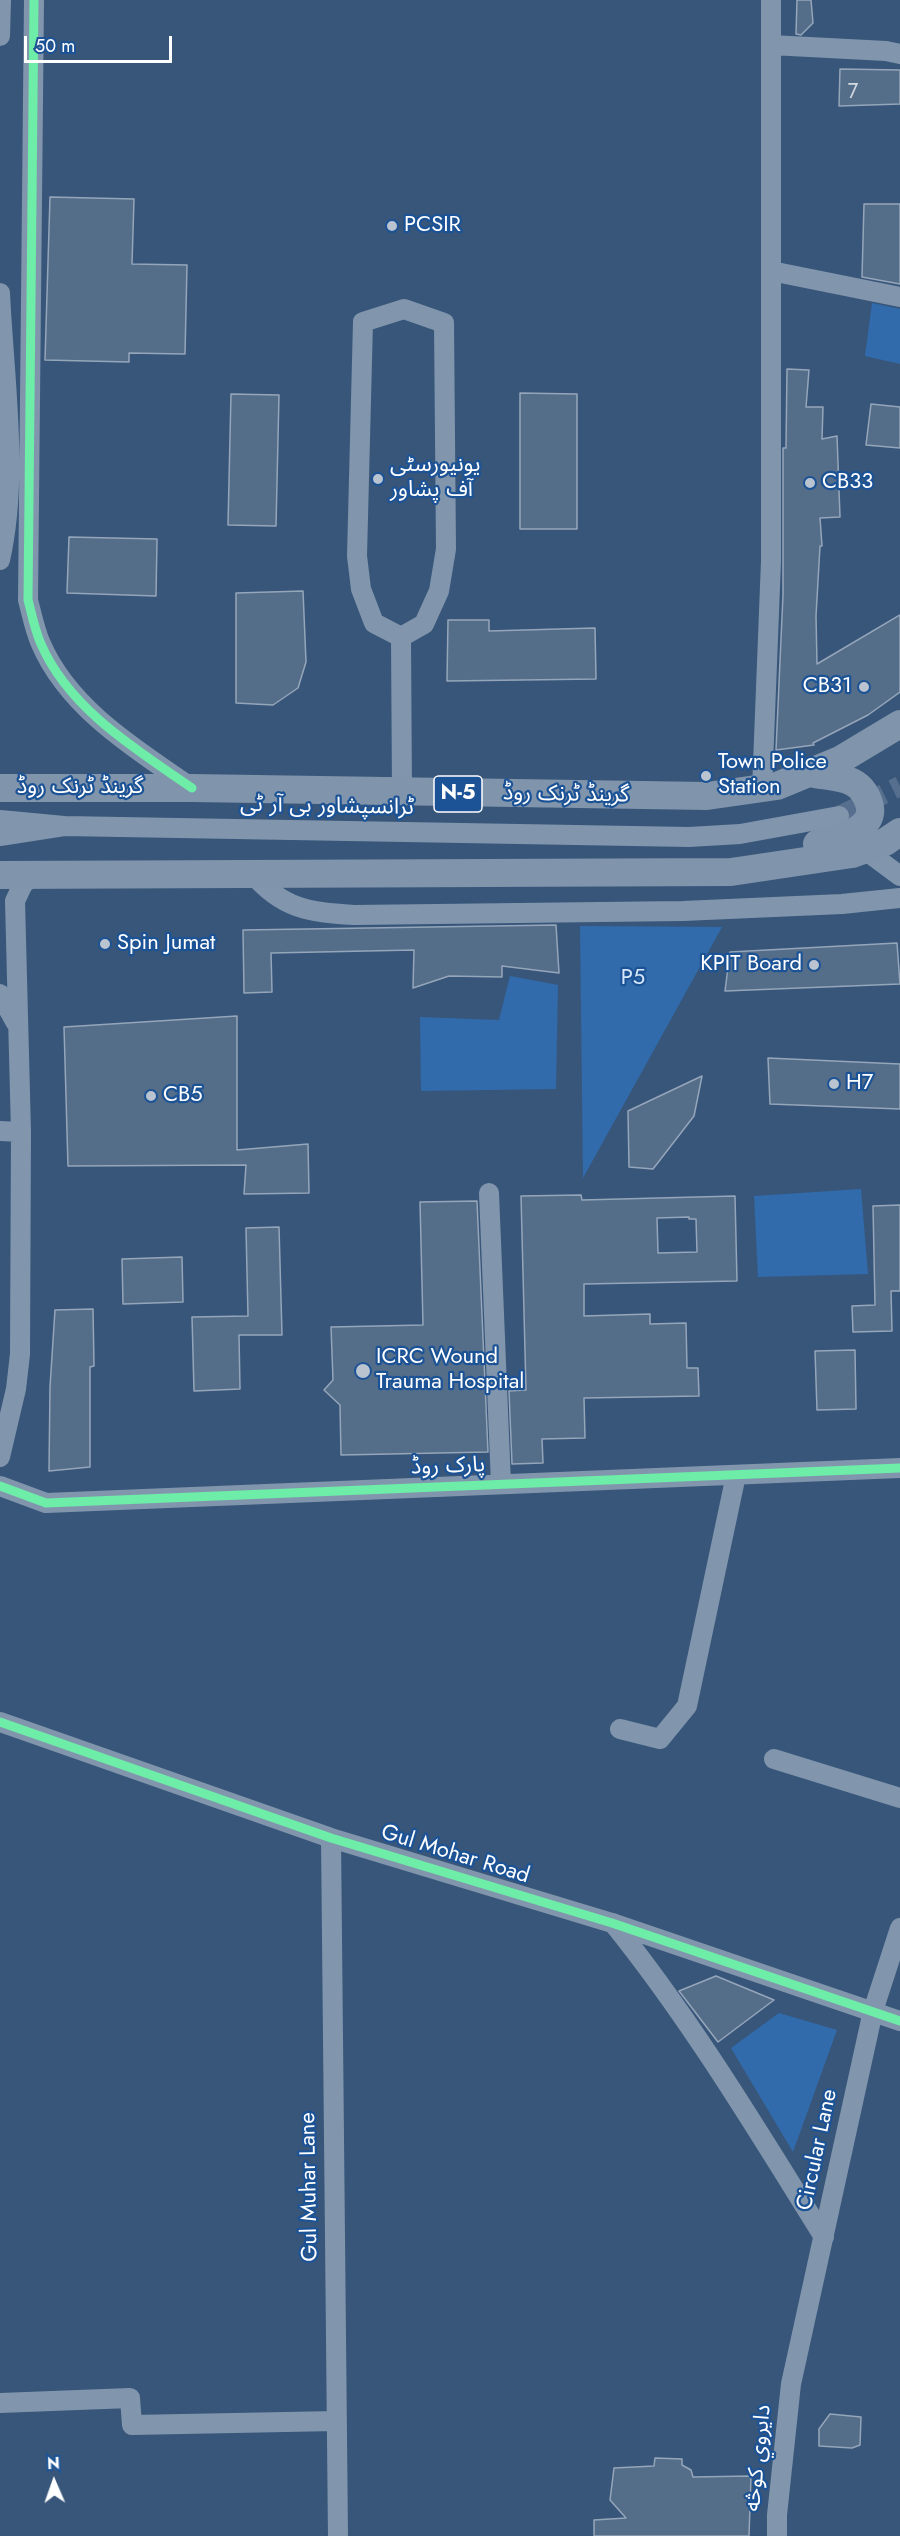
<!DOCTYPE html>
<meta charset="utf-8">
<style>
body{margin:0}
#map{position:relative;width:900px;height:2536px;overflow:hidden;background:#38567a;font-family:Jost,sans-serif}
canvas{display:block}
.north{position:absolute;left:24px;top:2452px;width:60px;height:60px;-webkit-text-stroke:4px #1c5396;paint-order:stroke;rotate:358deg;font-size:16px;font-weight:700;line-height:24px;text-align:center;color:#fff}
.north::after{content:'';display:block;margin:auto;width:21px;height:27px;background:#fff;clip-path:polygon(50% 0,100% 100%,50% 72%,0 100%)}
.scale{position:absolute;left:24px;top:36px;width:148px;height:27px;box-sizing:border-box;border:3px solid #fff;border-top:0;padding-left:8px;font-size:18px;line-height:21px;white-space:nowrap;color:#fff;-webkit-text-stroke:4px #1c5396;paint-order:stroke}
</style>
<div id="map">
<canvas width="900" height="2536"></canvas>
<div class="north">N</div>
<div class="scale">50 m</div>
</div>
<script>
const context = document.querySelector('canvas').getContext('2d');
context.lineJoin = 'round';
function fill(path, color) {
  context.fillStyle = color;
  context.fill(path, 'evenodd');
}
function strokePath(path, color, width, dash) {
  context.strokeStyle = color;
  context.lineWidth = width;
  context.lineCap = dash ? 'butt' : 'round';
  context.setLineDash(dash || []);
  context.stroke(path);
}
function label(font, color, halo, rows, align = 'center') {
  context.font = font + ' Jost,"Noto Sans Arabic",sans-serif';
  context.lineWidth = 4.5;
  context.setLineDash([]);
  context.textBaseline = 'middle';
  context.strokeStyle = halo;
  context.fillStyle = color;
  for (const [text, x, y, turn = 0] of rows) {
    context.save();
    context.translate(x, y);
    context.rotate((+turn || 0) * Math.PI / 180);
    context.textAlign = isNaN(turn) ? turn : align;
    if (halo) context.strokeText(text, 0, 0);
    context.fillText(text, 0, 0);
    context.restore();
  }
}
fill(new Path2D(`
 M872,303L900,309V364L865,356Z
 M580,926L722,927L583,1178Z
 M510,976L558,985L556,1089L421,1091L420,1017L499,1020Z
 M861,1189L868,1274L758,1277L754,1196Z
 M779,2013L837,2030L793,2152L731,2048Z`), '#316bac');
const building = new Path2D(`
 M797,0H811L813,23L801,35L796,34Z
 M840,69L900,70V104L839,106Z
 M50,197L134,199L132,264L187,265L185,354L129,353V362L45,360Z
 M864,204H900V284L862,277Z
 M787,369L809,370L806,407H823L822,439L837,436L840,517L820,518L822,546H820L816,616L817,664L900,615V692L868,715L813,743L814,745L776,750L783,595V448H786Z
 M520,393L577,394V529H520Z
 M231,394L279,395L276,526L228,525Z
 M871,404L900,407V448L866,445Z
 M69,537L157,539L156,596L67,593Z
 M303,591L306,662L298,688L273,705L236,703V593Z
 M448,620H489V631L595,628L596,679L447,681Z
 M556,925L559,973L502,966V977L449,976L413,988L414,950L271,953L272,992L244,993L243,930Z
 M897,943L900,984L725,991L730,952Z
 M237,1016V1150L308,1144L309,1193L244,1194L246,1165L68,1166L64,1027Z
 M768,1058L900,1064V1109L770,1104Z
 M702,1076L694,1116L653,1169L629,1167L628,1111Z
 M581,1195L582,1200L735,1196L737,1281L584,1284V1316L650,1314V1324L686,1323L687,1368H698L699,1396L584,1398L585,1438L542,1439L543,1463L512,1464L509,1391L526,1390L521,1196ZM689,1217V1219H696L697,1252L658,1253L657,1218Z
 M477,1201L488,1452L341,1455L340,1405L324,1390L333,1380L331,1327L423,1325L420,1202Z
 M900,1205V1291H891L892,1331L853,1332L852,1306L875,1305L873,1206Z
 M279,1227L282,1335H239L240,1389L194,1391L192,1317L248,1316L246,1228Z
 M182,1257L183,1302L123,1304L122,1259Z
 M93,1309L94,1366L90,1367V1467L49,1471L50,1387L55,1310Z
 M855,1350L856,1409L817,1410L815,1351Z
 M716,1976L774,2000L718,2042L679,1991Z
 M830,2414L861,2417L860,2445L852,2448L819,2446V2429Z
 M655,2458L682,2459V2465L691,2470L693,2477L751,2476L749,2536H594V2520L626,2518L610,2500L614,2468L654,2466Z`);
fill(building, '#546d89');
strokePath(building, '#96a6ba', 1.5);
strokePath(new Path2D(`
 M839,816L900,786`), '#566f8e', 20, [20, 10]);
strokePath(new Path2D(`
 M34,0L28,600C32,615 35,631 41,644C69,709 137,750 192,788
 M0,36L1,0
 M771,45L886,51L900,54
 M771,271L900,297
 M0,293C4,379 19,476 0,560
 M404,309L444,323L446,549L439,591L424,624L401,637L374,623L361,589L357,556L363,322Z
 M401,637L402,793
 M762,790L771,561V0
 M0,820L64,826L0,836
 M64,826L689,837L740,834L839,816
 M865,850L900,876
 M251,872C282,909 308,912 354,915L683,911L842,904L900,898
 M0,994L16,1023
 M0,1131L21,1132
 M489,1193L501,1484
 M0,1457L16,1389L20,1354L21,1132L15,901L23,884L34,875
 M0,1486L46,1503L900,1468
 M0,1722L331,1838L612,1923L900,2021
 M620,1729L660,1739L687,1706L736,1475
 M774,1759L900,1798
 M331,1838L338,2536
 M613,1923C692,2021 757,2130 824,2237
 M0,2403L130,2398L132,2425L336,2421
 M777,2536V2515L791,2384L873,2011L900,1928`), '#8196ad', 20);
strokePath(new Path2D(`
 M810,773C823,776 840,776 852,782C860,786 866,794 869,803C878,830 836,840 817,844
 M0,788H192L707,796L777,786L840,760L900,724
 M0,875L731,872L852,854L885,842L900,832`), '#8094ab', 28);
strokePath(new Path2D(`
 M34,0L28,600C32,615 35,631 41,644C69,709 137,750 192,788
 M0,1486L46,1503L900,1468
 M0,1722L331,1838L612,1923L900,2021`), '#6deda7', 9);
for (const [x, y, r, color] of [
 [392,226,6,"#b9c4d0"],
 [378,479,6,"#b9c4d0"],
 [810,483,6,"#b9c4d0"],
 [864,687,6,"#b9c4d0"],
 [706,776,6,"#b9c4d0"],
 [105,944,6,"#b9c4d0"],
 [814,965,6,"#b9c4d0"],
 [834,1084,6,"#b9c4d0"],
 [151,1096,6,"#b9c4d0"],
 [363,1371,8,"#b9c4d0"]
]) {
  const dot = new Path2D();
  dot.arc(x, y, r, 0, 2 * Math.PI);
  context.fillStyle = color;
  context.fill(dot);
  strokePath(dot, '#1c5396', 2);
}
label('20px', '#d4dae2', null, [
 ["7",853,93]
]);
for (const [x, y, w] of [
 [458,794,48]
]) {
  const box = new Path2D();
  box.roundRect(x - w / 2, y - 18, w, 36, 4.5);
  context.fillStyle = '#1c5396';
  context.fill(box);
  strokePath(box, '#fff', 1.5);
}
label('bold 21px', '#fff', null, [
 ["N-5",458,794]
]);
label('22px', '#fff', '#1c5396', [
 ["PCSIR",404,226],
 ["یونیورسٹی",390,466],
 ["آف پشاور",390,491],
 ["CB33",822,483],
 ["CB31",852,687,"right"],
 ["Town Police",718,763],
 ["Station",718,788],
 ["Spin Jumat",117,944],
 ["KPIT Board",802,965,"right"],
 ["H7",846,1084],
 ["CB5",163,1096],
 ["ICRC Wound",376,1358],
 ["Trauma Hospital",376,1383]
], 'left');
label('22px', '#fff', '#1c5396', [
 ["گرینڈ ٹرنک روڈ",80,788],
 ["گرینڈ ٹرنک روڈ",566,795,1],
 ["ٹرانسپشاور بی آر ٹی",327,807,1],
 ["پارک روڈ",448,1467,-2],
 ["Gul Mohar Road",455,1855,17],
 ["Circular Lane",818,2150,-78],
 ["Gul Muhar Lane",310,2187,-91],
 ["دایروي کوڅه",759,2458,-84]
]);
label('22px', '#d6e7fb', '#1c5396', [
 ["P5",633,979]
]);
</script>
